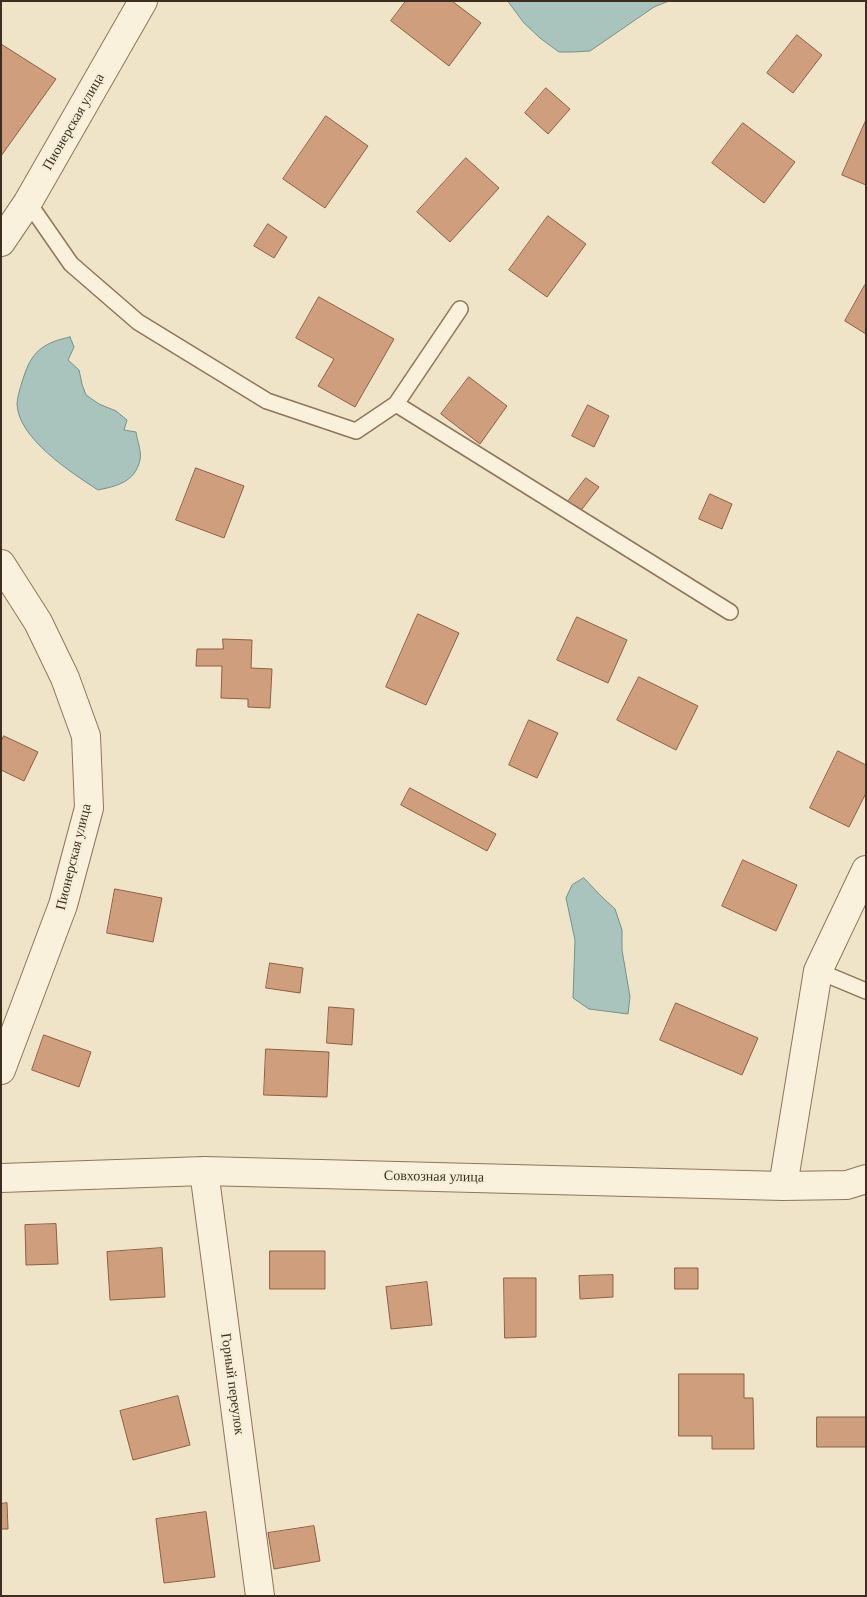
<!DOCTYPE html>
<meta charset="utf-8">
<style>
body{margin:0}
#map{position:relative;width:867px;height:1597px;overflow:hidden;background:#f0e4c8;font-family:Georgia,serif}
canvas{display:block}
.frame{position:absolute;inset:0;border:2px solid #3d2e20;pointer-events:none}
</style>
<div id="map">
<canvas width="867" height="1597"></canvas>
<div class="frame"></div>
</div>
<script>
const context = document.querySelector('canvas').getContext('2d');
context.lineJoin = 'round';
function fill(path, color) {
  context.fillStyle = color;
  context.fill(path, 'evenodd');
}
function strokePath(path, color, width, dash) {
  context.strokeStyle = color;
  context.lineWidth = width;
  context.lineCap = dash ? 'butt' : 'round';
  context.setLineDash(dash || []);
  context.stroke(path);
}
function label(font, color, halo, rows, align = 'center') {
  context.font = font + ' Georgia,serif';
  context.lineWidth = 4.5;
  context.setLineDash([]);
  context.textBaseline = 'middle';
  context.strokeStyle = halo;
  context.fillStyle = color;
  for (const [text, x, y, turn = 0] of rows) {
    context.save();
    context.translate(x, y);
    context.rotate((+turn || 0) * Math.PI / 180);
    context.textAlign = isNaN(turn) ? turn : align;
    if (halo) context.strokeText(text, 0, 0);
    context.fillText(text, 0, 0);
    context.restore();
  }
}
const water = new Path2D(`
 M508,1H669L654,7L590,51L573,52H559L540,38L524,23Z
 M70,337L74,347L68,360L79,370L82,384L86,395L99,404L116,411L127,420L124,430L136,432C137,440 142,452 140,460C135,482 117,486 98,490C72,473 17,438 17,403C18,393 22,382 25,373C33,350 46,342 70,337Z
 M584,878L601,896L615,909L622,930V950L630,997L628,1014L589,1009L573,998L575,940L566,898L572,885Z`);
fill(water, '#a9c4bc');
strokePath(water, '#6f938a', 1);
const building = new Path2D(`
 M406,1H452L481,23L449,66L391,21Z
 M797,35L822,55L793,93L767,73Z
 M1,44L56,79L1,156Z
 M546,88L570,109L548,134L525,113Z
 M326,116L368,146L325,208L283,179Z
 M866,120V185L842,175Z
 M743,123L795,162L764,203L712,163Z
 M466,158L499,188L450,242L417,212Z
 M548,216L586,244L547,297L509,270Z
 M268,224L287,237L274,258L254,246Z
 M865,285L866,286V334L845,321Z
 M319,297L394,339L355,407L318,386L334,359L296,338Z
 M469,377L507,406L480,444L441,414Z
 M588,405L609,416L594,447L572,436Z
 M196,468L244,486L224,538L176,520Z
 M586,478L599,487L579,513L566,504Z
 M710,494L732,504L722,529L699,519Z
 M418,614L459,633L426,705L386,687Z
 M577,617L627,640L608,683L557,660Z
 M223,639L252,640L251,668L272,669L270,708L248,707V699L221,698L222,666H196L197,649H223Z
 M639,677L698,706L676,750L617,720Z
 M529,720L558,733L537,778L509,765Z
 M4,736L38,752L24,781L1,770V742Z
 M838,751L866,765V793L849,827L810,808Z
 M410,788L496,834L487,851L401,805Z
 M743,860L797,885L776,931L722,906Z
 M115,889L162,898L153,942L107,933Z
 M270,963L303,968L300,993L266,988Z
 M676,1003L758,1038L742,1075L660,1040Z
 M329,1007L354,1009L352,1045L327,1043Z
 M44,1035L91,1052L79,1087L32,1070Z
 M266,1049L329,1052L327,1097L264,1095Z
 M56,1224L58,1264L26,1265L25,1225Z
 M162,1248L165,1297L110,1300L107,1252Z
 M270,1251H325V1289H270Z
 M675,1268H698V1289H675Z
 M613,1275V1297L580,1299L579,1276Z
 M504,1278H536V1337L505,1338Z
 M427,1282L432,1325L391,1329L386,1287Z
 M679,1374H744V1398H753L754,1449H712V1436H679Z
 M178,1396L190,1445L133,1460L120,1411Z
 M817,1417H866V1447H817Z
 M7,1503L8,1529H1V1504Z
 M206,1512L215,1577L164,1583L156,1519Z
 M314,1526L320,1561L274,1569L268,1533Z`);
fill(building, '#cf9f7d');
strokePath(building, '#8d5f41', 1);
const lane = new Path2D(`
 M28,202L71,264L138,322L267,401L356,431L396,404L460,309
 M396,404L730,612
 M818,971L866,991`);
const street = new Path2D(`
 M1,242L28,202L143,1
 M1,564L38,622L65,678L86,736L89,808L63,905L1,1070
 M204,1171L260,1596
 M1,1178L204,1171L783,1186L847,1185L866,1179
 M783,1186L818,971L866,870`);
strokePath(lane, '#8d765c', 18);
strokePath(street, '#8d765c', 30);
strokePath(lane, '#faf1dc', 15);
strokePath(street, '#faf1dc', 28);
label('14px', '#3d2e20', '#f7eed8', [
 ["Пионерская улица",74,122,-60],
 ["Пионерская улица",74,857,-76],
 ["Совхозная улица",434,1177,1],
 ["Горный переулок",232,1384,82]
]);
</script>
